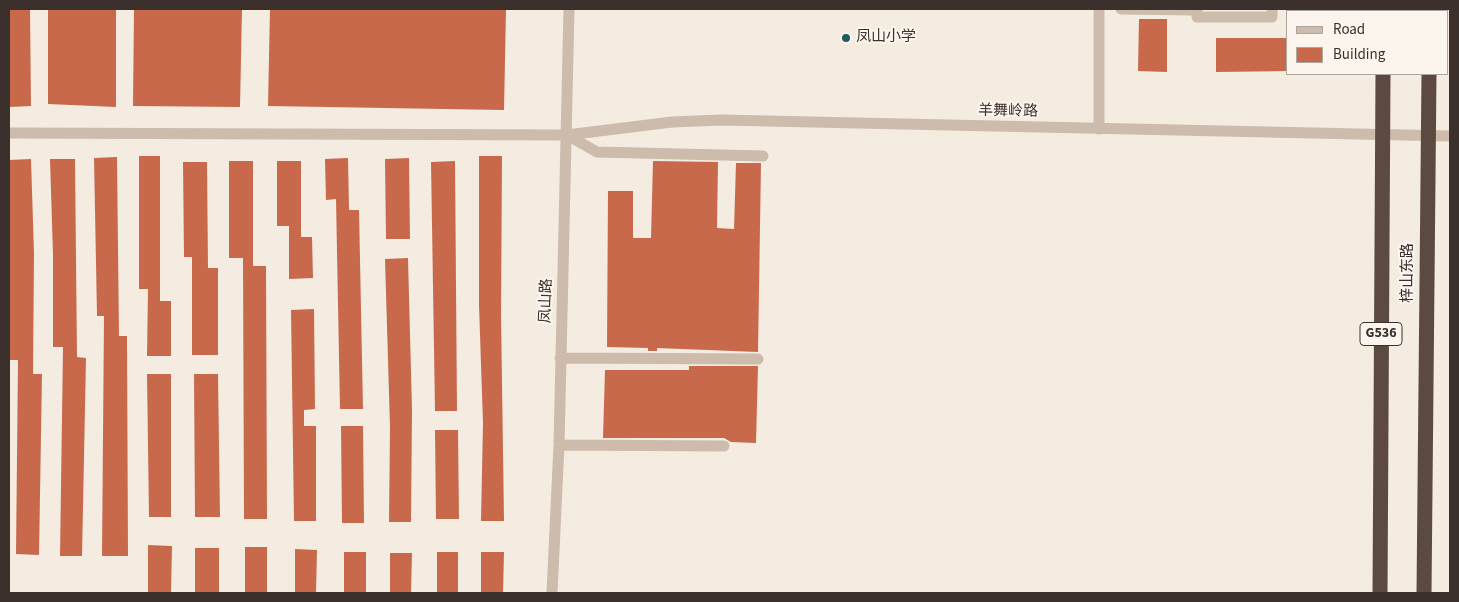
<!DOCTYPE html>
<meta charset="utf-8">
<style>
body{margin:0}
#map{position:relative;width:1459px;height:602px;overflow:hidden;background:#f4ebe1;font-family:"Source Sans 3",sans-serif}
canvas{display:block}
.frame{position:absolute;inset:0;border:10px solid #3b302b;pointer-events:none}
.legend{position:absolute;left:1286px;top:10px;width:162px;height:65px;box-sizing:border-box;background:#fbf5ee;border:1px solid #aea6a0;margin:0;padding:6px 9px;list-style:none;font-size:15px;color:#3b302b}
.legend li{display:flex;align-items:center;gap:10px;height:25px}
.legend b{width:25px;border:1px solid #aea6a0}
</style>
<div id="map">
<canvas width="1459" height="602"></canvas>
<div class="frame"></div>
<ul class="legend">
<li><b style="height:6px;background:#cdbbac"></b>Road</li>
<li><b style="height:14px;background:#c8694b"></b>Building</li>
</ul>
</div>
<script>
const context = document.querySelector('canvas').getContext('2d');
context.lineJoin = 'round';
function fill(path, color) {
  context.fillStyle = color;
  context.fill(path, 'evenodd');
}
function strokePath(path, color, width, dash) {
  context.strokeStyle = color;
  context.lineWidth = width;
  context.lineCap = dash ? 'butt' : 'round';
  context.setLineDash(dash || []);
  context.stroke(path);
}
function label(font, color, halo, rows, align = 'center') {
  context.font = font + ' "Source Sans 3","Noto Sans SC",sans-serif';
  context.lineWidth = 4;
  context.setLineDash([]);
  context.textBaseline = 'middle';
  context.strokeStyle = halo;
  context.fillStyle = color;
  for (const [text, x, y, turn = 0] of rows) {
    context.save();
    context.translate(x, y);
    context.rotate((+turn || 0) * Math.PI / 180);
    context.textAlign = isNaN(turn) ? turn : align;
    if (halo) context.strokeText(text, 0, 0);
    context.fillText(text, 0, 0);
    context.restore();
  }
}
fill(new Path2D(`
 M9,9H30L31,106L9,107Z
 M48,9H116V107L48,104Z
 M134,9H242L240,107L133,106Z
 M270,9H506L504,110L268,106Z
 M1139,19H1167V72L1138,71Z
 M1216,38H1288V71L1216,72Z
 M139,156H160V301H171V356H147L148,289H139Z
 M479,156H502L501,313L504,521H481L483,423L479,305Z
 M117,157L119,336H127L128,556H102L104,316H97L94,158Z
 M348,158L349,210H359L363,409H340L336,199L326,200L325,159Z
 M409,158L410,239H386L385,159Z
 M31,159L34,254L33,374H42L39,555L16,554L18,360H9V160Z
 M50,159H75L77,357L86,358L82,556H60L63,347H53V255Z
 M229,161H253V266H266L267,519H244L243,258H229Z
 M277,161H301V237H312L313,278L289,279V226H277Z
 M455,161L457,411H435L431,162Z
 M653,161L718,162L717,228L734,229L736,163H761L758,352L657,348V351H648V348L607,347L608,191H633V238H651Z
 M183,162H207L208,268H218V355H192V257H184Z
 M408,258L412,410L411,522H389L390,427L385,259Z
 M314,309L315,409L304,410V426H316V521H294L291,310Z
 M689,366H758L756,443L731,442L724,438H603L605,370H689Z
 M147,374H171V517H149Z
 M194,374H218L220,517H195Z
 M341,426H363L364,523H342Z
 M435,430H458L459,519H436Z
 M148,545L172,546L171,593H148Z
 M245,547H267V593H245Z
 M195,548H219V593H195Z
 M295,549L317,550L316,593H295Z
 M344,552H366V593H344Z
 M437,552H458V593H437Z
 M481,552H504L503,593H481Z
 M390,553H412L411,593H390Z`), '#c8694b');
strokePath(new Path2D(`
 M1121,9L1197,10
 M1197,9V17H1272V9
 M1341,11V9
 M1099,129V9
 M9,133L567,135L672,122L721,120L1450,136
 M567,135L597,152L763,156
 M560,358L758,359
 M559,445L724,446
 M552,593L559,445L569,9`), '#cdbbac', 11);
strokePath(new Path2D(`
 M1383,11V9
 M1429,11V9
 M1380,593L1383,74
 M1424,593L1429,74`), '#5c4a42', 15);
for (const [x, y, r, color] of [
 [846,38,5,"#1f5a5e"]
]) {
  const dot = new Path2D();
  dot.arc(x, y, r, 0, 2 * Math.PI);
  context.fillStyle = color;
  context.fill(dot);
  strokePath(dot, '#fbf5ee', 2);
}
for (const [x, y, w] of [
 [1381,334,42]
]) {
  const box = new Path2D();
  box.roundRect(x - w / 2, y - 11.5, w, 23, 4);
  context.fillStyle = '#fbf5ee';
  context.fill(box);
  strokePath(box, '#3b302b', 1);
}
label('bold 14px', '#3b302b', null, [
 ["G536",1381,334]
]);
label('15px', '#3b302b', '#fbf5ee', [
 ["凤山小学",856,38]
], 'left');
label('15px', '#3b302b', '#fbf5ee', [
 ["羊舞岭路",1008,112,1],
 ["梓山东路",1409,273,-90],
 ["凤山路",547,301,-88]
]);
</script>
